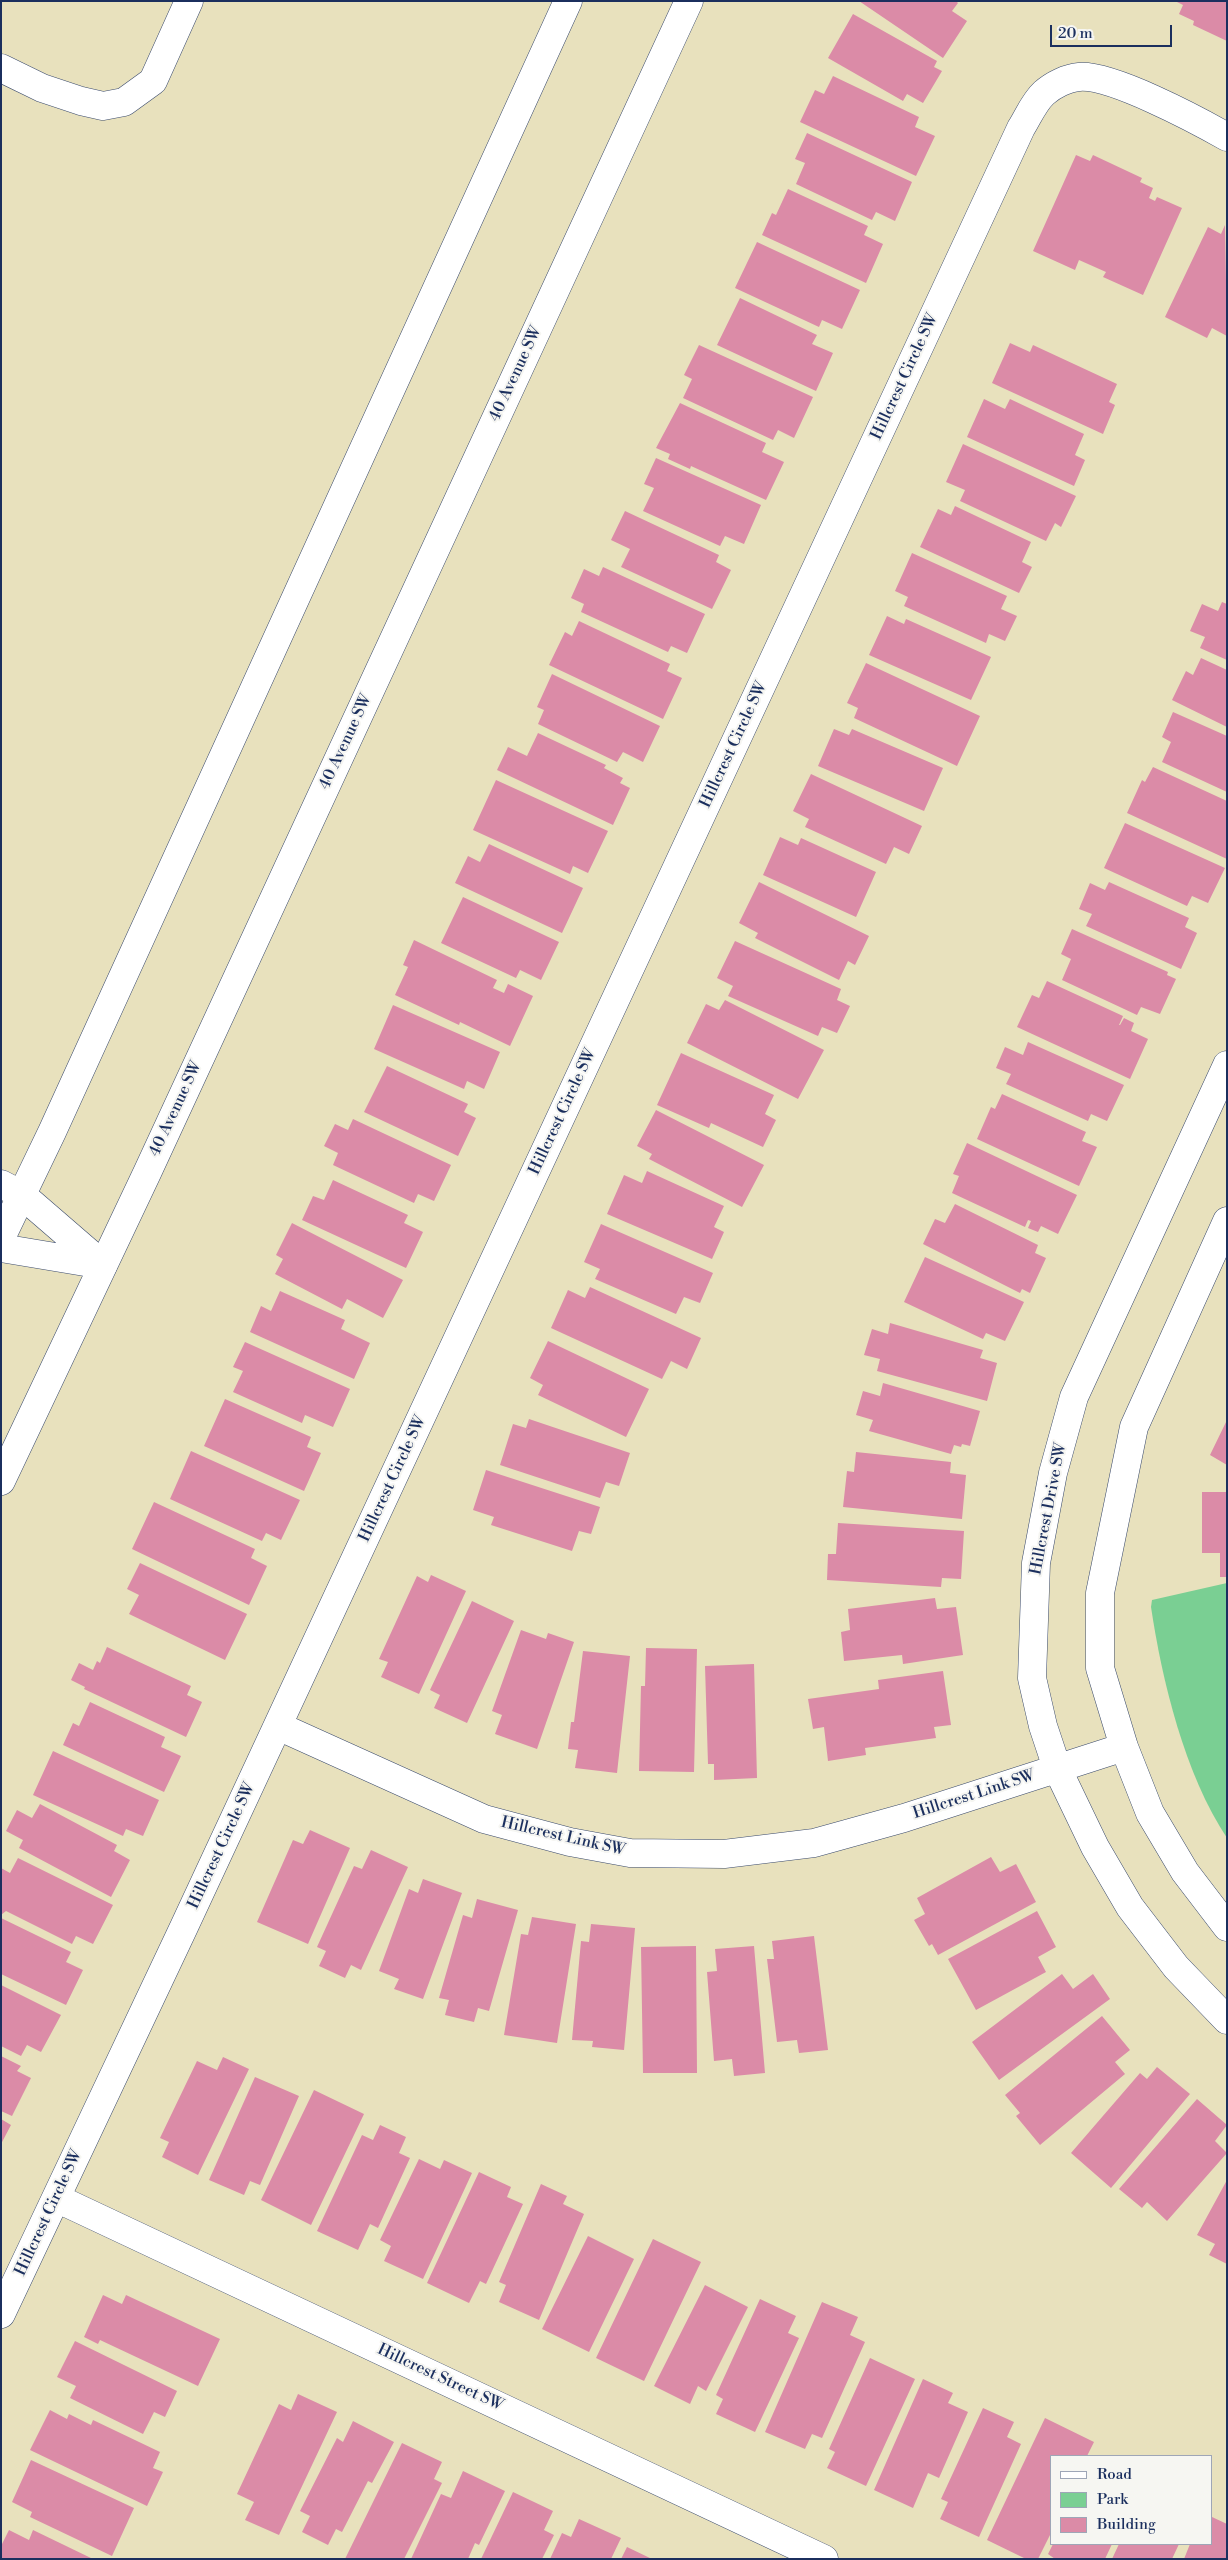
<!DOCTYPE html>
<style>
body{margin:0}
#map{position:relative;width:1228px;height:2560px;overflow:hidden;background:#e8e1bd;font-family:"Libre Bodoni",serif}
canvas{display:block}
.frame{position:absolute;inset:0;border:2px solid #1b2f5e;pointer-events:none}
.legend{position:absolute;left:1050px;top:2455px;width:162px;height:90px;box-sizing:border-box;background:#f6f6f2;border:1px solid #9ea6b7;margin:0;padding:6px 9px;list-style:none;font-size:15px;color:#1b2f5e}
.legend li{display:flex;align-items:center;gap:10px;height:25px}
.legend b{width:25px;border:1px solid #9ea6b7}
.scale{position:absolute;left:1050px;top:25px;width:122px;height:22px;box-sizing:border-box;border:2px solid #1b2f5e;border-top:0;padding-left:6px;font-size:15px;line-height:18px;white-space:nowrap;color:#1b2f5e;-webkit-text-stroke:4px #f6f6f2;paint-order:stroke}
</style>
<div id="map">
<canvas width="1228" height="2560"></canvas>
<div class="frame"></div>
<ul class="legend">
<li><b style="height:6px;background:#fff"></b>Road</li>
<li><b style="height:14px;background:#7acf93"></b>Park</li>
<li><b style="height:14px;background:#db8ba7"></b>Building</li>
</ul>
<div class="scale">20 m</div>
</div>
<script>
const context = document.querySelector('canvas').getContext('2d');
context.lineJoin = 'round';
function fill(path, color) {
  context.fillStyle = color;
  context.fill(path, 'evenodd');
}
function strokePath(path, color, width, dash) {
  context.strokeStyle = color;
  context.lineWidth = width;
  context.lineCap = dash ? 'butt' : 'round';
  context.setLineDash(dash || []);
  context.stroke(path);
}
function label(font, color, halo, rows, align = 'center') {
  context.font = font + ' "Libre Bodoni",serif';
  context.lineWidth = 4;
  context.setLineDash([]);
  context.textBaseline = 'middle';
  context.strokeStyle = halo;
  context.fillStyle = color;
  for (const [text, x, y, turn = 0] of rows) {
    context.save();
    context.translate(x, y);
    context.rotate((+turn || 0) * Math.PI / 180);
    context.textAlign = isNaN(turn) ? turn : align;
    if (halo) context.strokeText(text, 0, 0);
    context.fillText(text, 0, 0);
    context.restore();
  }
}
fill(new Path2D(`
 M1227,1583V1838C1185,1775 1162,1681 1151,1607L1152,1600Z`), '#7acf93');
fill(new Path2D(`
 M859,1H956L958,3L952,11L967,21L943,58Z
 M1175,1H1227V41L1193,25L1194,21L1179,14L1183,5Z
 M853,14L937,61L934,67L942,71L923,103L907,94L903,101L828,58Z
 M833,76L919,117L915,127L935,136L916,176L800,122L815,90L824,94Z
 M807,133L912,182L895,221L876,212L872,220L796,184L805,163L795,159Z
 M1076,155L1090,161L1093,155L1142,178L1140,182L1153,188L1149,198L1155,201L1157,197L1182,208L1143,295L1103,277L1106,272L1079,260L1075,270L1033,251Z
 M788,189L868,226L864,235L883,244L866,283L762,235L772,213L776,215Z
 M1225,225L1227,336L1212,328L1207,338L1165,317L1208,227L1221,234Z
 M757,242L860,290L842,329L822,320L819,327L735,288Z
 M740,298L817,335L812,344L833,353L816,391L717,345Z
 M1010,343L1030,352L1033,345L1117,384L1109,402L1115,405L1103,434L992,383Z
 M699,345L813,397L794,438L778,430L773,440L683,398L692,379L684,375Z
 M984,399L1005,409L1010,399L1084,434L1075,455L1085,460L1074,486L967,437Z
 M680,403L766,443L762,452L784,462L766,500L691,466L690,469L668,459L670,454L656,448Z
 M963,444L1076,496L1061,527L1055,523L1046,541L960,501L965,490L946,482Z
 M656,458L761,505L744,544L725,536L720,546L643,511L654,488L644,484Z
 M955,506L1031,542L1022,562L1032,567L1019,593L920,547L938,509L951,515Z
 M625,511L719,555L716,562L731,570L712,609L621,567L630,549L611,540Z
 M912,553L1007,596L1001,609L1017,616L1005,641L989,634L986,643L904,606L908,597L895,591Z
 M603,567L705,614L687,653L671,646L668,652L581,612L584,604L571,598L584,569L599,576Z
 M1222,602L1227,604V660L1200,648L1205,637L1190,631L1202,604L1218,611Z
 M887,616L904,624L906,619L991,657L971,700L869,655Z
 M579,621L670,664L667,671L682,678L663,719L549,665L565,632L572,636Z
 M1201,658L1227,670V727L1172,700L1186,671L1193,675Z
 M866,663L980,716L957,766L854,718L858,708L847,703Z
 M552,674L660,726L643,762L623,752L617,762L538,724L544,710L537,707Z
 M1173,712L1227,736V792L1162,762L1171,742L1162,737Z
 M834,729L849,735L852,729L943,768L924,811L818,766Z
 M538,733L606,765L604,768L623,778L620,783L630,788L613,825L497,770L508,747L527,756Z
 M1153,767L1227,801V859L1127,813L1142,780L1145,782Z
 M811,774L922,826L909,854L894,847L886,864L805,827L809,819L793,811Z
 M496,780L608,831L588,873L573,866L570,874L473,830Z
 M1125,823L1225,868L1208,903L1192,896L1187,906L1104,868Z
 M780,837L798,845L801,838L876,872L856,917L763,875Z
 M489,844L583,888L562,933L455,883L468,856L480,862Z
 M759,882L869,936L855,965L848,961L839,980L755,938L758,933L739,923Z
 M1109,882L1189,918L1185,927L1197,933L1181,969L1086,926L1092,914L1079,909L1090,883L1105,890Z
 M463,897L559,942L541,980L520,970L516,978L441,943Z
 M1072,929L1168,972L1167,975L1176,979L1160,1014L1141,1007L1137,1015L1062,980L1071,959L1061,954Z
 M414,940L497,980L493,988L504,993L508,984L533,996L510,1046L460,1022L459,1025L395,995L408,967L403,965Z
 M735,941L841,989L837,1000L850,1006L837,1033L822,1027L818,1036L728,996L733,986L717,978Z
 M1047,981L1123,1016L1119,1025H1120L1124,1018L1134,1023L1131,1031L1148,1039L1130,1079L1017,1027L1032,995L1039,998Z
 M725,1000L824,1050L798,1099L687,1043L706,1004L719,1010Z
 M393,1005L500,1052L484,1089L467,1081L464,1089L374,1049Z
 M1028,1042L1124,1085L1107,1121L1091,1114L1088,1121L1006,1084L1011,1074L996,1068L1005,1047L1023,1055Z
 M681,1053L774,1095L765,1114L776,1120L763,1147L711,1123L709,1128L657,1105Z
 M387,1066L468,1104L464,1112L476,1118L458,1156L364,1112Z
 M1002,1094L1086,1132L1082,1141L1097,1147L1079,1186L977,1139L991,1107L995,1109Z
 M656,1110L764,1165L742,1207L649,1159L652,1154L637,1146Z
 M353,1119L451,1165L434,1201L418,1194L414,1203L333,1165L338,1153L324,1146L335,1124L348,1130Z
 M967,1143L1077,1195L1058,1234L1041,1226L1038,1232L1028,1228L1031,1221L1028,1220L1025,1227L952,1193L959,1176L953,1174Z
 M647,1171L724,1206L714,1227L724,1232L712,1259L607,1214L624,1175L642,1183Z
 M333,1180L408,1215L404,1223L423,1232L406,1268L302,1220L313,1196L324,1200Z
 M955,1204L1038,1245L1035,1253L1046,1258L1030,1293L1022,1289L1020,1293L923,1244L935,1219L945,1223Z
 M292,1223L403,1280L383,1318L347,1299L342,1309L275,1274L283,1259L276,1255Z
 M601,1224L713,1273L700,1303L684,1297L676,1314L595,1279L600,1269L584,1262Z
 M925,1257L1024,1302L1005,1341L986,1333L983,1339L904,1302Z
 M590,1287L701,1338L687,1369L671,1361L662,1379L551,1328L568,1290L585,1298Z
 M280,1291L345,1320L341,1329L370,1343L354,1379L250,1332L261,1306L271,1311Z
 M890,1323L983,1350L980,1358L997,1363L987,1401L877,1371L880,1359L864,1355L872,1329L888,1334Z
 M548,1341L649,1389L626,1437L538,1395L543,1385L530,1378Z
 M245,1342L350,1389L333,1427L305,1415L302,1423L233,1392L243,1371L233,1367Z
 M883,1383L980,1411L970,1446L962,1444L961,1447L954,1445L951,1454L869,1431L873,1420L856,1415L863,1391L880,1396Z
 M225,1399L311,1437L307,1447L321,1453L304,1491L204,1446Z
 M529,1419L630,1453L619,1486L606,1482L600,1498L500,1465L513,1424L526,1428Z
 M1227,1420V1465L1210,1455Z
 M191,1451L300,1500L281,1540L266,1533L262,1541L170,1499Z
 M856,1452L951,1462L950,1473L966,1475L962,1519L843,1507L847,1471L854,1472Z
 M486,1470L600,1507L591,1534L579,1531L572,1551L491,1525L494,1517L473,1510Z
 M1202,1492H1227V1577H1220V1553H1202Z
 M154,1502L255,1549L251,1558L267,1566L249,1605L132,1549Z
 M838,1523L964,1531L961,1579L942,1578L941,1587L827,1580L828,1554H836Z
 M140,1563L247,1614L225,1660L129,1614L139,1595L127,1589Z
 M431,1575L466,1591L419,1694L381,1677L388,1662L379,1659L417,1576L428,1582Z
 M935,1598L937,1609L956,1607L963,1655L903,1664L902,1655L844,1661L841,1632L850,1630L848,1609Z
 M472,1601L514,1621L467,1723L434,1708L440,1695L430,1690Z
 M521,1630L546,1639L548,1633L574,1642L537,1749L495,1734L502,1715L492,1711Z
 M107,1647L191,1686L187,1695L202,1702L186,1737L84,1689L85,1687L71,1680L79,1663L93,1670L97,1661L100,1663Z
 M646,1648L697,1649L694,1772L639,1771L641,1686H645Z
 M583,1651L630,1656L617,1773L575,1768L578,1750L568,1749L571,1722H574Z
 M754,1664L757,1778L714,1780V1764H708L705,1666Z
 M943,1671L951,1725L934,1727L936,1738L865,1748L866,1755L828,1761L824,1727L813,1729L808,1699L879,1689L878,1680Z
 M90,1702L165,1737L161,1747L181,1756L164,1792L63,1745L73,1723L79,1726Z
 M53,1751L159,1800L143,1836L126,1829L123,1836L33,1795Z
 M40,1804L117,1845L114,1851L130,1860L111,1897L19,1848L23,1840L6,1831L17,1810L32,1818Z
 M310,1830L350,1848L308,1944L257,1922L293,1840L303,1844Z
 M371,1850L408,1867L361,1970L351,1965L345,1978L319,1966L326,1951L317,1947L354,1866L362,1869Z
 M991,1857L1000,1872L1016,1864L1036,1902L938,1955L932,1944L929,1946L914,1920L925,1914L917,1898Z
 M18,1858L113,1905L93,1944L76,1936L72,1944L6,1911L1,1915V1868L10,1873Z
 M423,1879L462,1893L423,1999L394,1989L399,1979L379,1971L409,1889L418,1893Z
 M477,1899L518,1910L489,2011L478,2008L474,2022L445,2015L449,2000L439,1998L463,1915L472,1918Z
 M1037,1911L1056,1947L1038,1957L1046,1972L976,2010L948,1959Z
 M532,1917L576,1924L557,2043L504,2035L521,1934L528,1935Z
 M1,1918L71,1952L66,1962L83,1970L66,2005L1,1974Z
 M591,1924L635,1928L624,2050L592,2047L593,2041L572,2040L581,1941L589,1942Z
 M814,1936L828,2050L799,2053L797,2040L777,2042L767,1959H774L772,1941Z
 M696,1946L697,2073H643L641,1947Z
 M754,1946L765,2073L734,2076L732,2059L714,2061L707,1972L717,1971L715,1949Z
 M1062,1974L1073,1989L1093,1974L1110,1999L999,2080L972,2042Z
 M1,1985L61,2015L41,2052L27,2045L21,2056L1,2046Z
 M1102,2016L1130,2050L1115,2062L1125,2074L1040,2145L1016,2116L1020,2113L1005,2095Z
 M1,2056L21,2066L17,2071L31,2078L12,2116L1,2111Z
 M223,2057L249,2069L198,2175L162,2157L169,2142L160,2138L197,2061L217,2070Z
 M1157,2067L1190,2094L1111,2188L1071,2153L1140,2073L1147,2079Z
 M255,2077L299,2096L260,2185L250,2181L244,2195L209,2180Z
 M314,2090L364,2114L311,2225L261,2200Z
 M1197,2099L1227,2125L1215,2141L1227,2153L1167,2221L1147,2202L1142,2208L1119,2189Z
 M1,2119L11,2125L1,2144Z
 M380,2125L406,2137L399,2153L410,2158L378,2228L370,2224L358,2250L317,2231L362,2135L373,2140Z
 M419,2159L440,2169L444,2160L472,2173L423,2279L384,2261L391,2246L380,2240Z
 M479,2172L511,2187L507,2197L523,2204L486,2284L480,2281L469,2303L427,2283Z
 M1227,2180V2264L1209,2255L1215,2244L1197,2235Z
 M541,2184L567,2196L563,2204L584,2214L539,2320L499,2302L506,2285L499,2282Z
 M588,2236L634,2259L589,2352L542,2329Z
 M653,2239L701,2262L644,2381L596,2358Z
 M705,2285L748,2307L706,2391L698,2386L690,2404L654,2386Z
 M103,2295L122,2304L126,2295L220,2339L198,2386L100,2340L98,2344L84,2337Z
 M760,2299L796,2316L788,2333L799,2338L755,2432L716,2414L723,2399L716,2395Z
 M822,2302L858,2317L850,2335L865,2342L822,2438L812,2434L805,2449L765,2432Z
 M75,2341L177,2391L165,2417L154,2412L143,2434L70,2398L76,2386L57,2377Z
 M870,2358L915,2379L866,2486L827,2468L835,2452L829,2449Z
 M923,2379L953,2393L948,2403L968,2412L939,2478L928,2473L913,2508L874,2490Z
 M298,2394L337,2412L279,2535L245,2520L254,2502L237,2494L279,2404L291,2410Z
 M983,2408L1014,2422L1007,2437L1021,2444L979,2537L940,2519L948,2502L941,2499Z
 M50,2410L67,2419L69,2414L91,2425L93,2420L160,2452L153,2468L163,2472L147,2506L30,2450Z
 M1045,2418L1094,2442L1087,2456H1052V2531L1038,2559H1026L987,2540Z
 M353,2421L394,2442L372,2483L368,2481L342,2532L336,2529L328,2545L302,2532L310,2516L300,2511L337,2438L343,2442Z
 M402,2443L442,2462L434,2479L442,2483L404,2559H345Z
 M31,2460L134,2508L112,2556L30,2517L32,2512L12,2502Z
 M463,2471L505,2491L479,2545L475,2543L468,2559H411L441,2494L451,2498Z
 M513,2492L553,2511L544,2530L554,2535L542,2559H481Z
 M1212,2517L1227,2524V2559H1184L1190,2544H1212Z
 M579,2519L621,2538L611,2559H550L562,2533L571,2537Z
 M9,2530L29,2540L33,2530L93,2559H1V2546Z
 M1053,2544H1112L1105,2559H1055L1048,2554Z
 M1119,2544H1179L1172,2559H1112Z
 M627,2547L652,2559H621Z`), '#db8ba7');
const minor = new Path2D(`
 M1,68L42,88L81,101L103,106L124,102L153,81L189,1
 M1227,1065L1074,1397L1053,1473L1036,1563L1032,1678L1043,1726L1057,1768L1095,1847L1130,1907L1176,1967L1227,2020
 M1227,1221L1134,1427L1100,1593V1668L1124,1747L1150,1813L1185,1872L1227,1927
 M278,1726L484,1819L570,1842L630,1853L724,1854L814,1843L904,1818L1124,1747
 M56,2198L824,2559
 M1,2314L183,1929L1021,128C1028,117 1034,102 1044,93C1053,85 1067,78 1079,77C1111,74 1197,120 1227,137`);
const tertiary = new Path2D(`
 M1,1184L22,1195L103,1265
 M1,1248L103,1265`);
const secondary = new Path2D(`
 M1,1238L52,1132L568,1
 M1,1481L147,1173L689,1`);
strokePath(minor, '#3a4a6c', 29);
strokePath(tertiary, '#3a4a6c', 29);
strokePath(secondary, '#3a4a6c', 29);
strokePath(minor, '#fff', 28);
strokePath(tertiary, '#fff', 28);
strokePath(secondary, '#fff', 28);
label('16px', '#1b2f5e', '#f6f6f2', [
 ["40 Avenue SW",516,374,-65],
 ["Hillcrest Circle SW",905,377,-65],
 ["40 Avenue SW",346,742,-65],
 ["Hillcrest Circle SW",734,745,-65],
 ["40 Avenue SW",176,1109,-65],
 ["Hillcrest Circle SW",563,1112,-65],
 ["Hillcrest Circle SW",393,1479,-65],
 ["Hillcrest Drive SW",1049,1509,-79],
 ["Hillcrest Link SW",974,1795,-18],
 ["Hillcrest Link SW",563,1837,13],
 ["Hillcrest Circle SW",222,1846,-65],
 ["Hillcrest Circle SW",49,2213,-65],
 ["Hillcrest Street SW",440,2378,25]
]);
</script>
